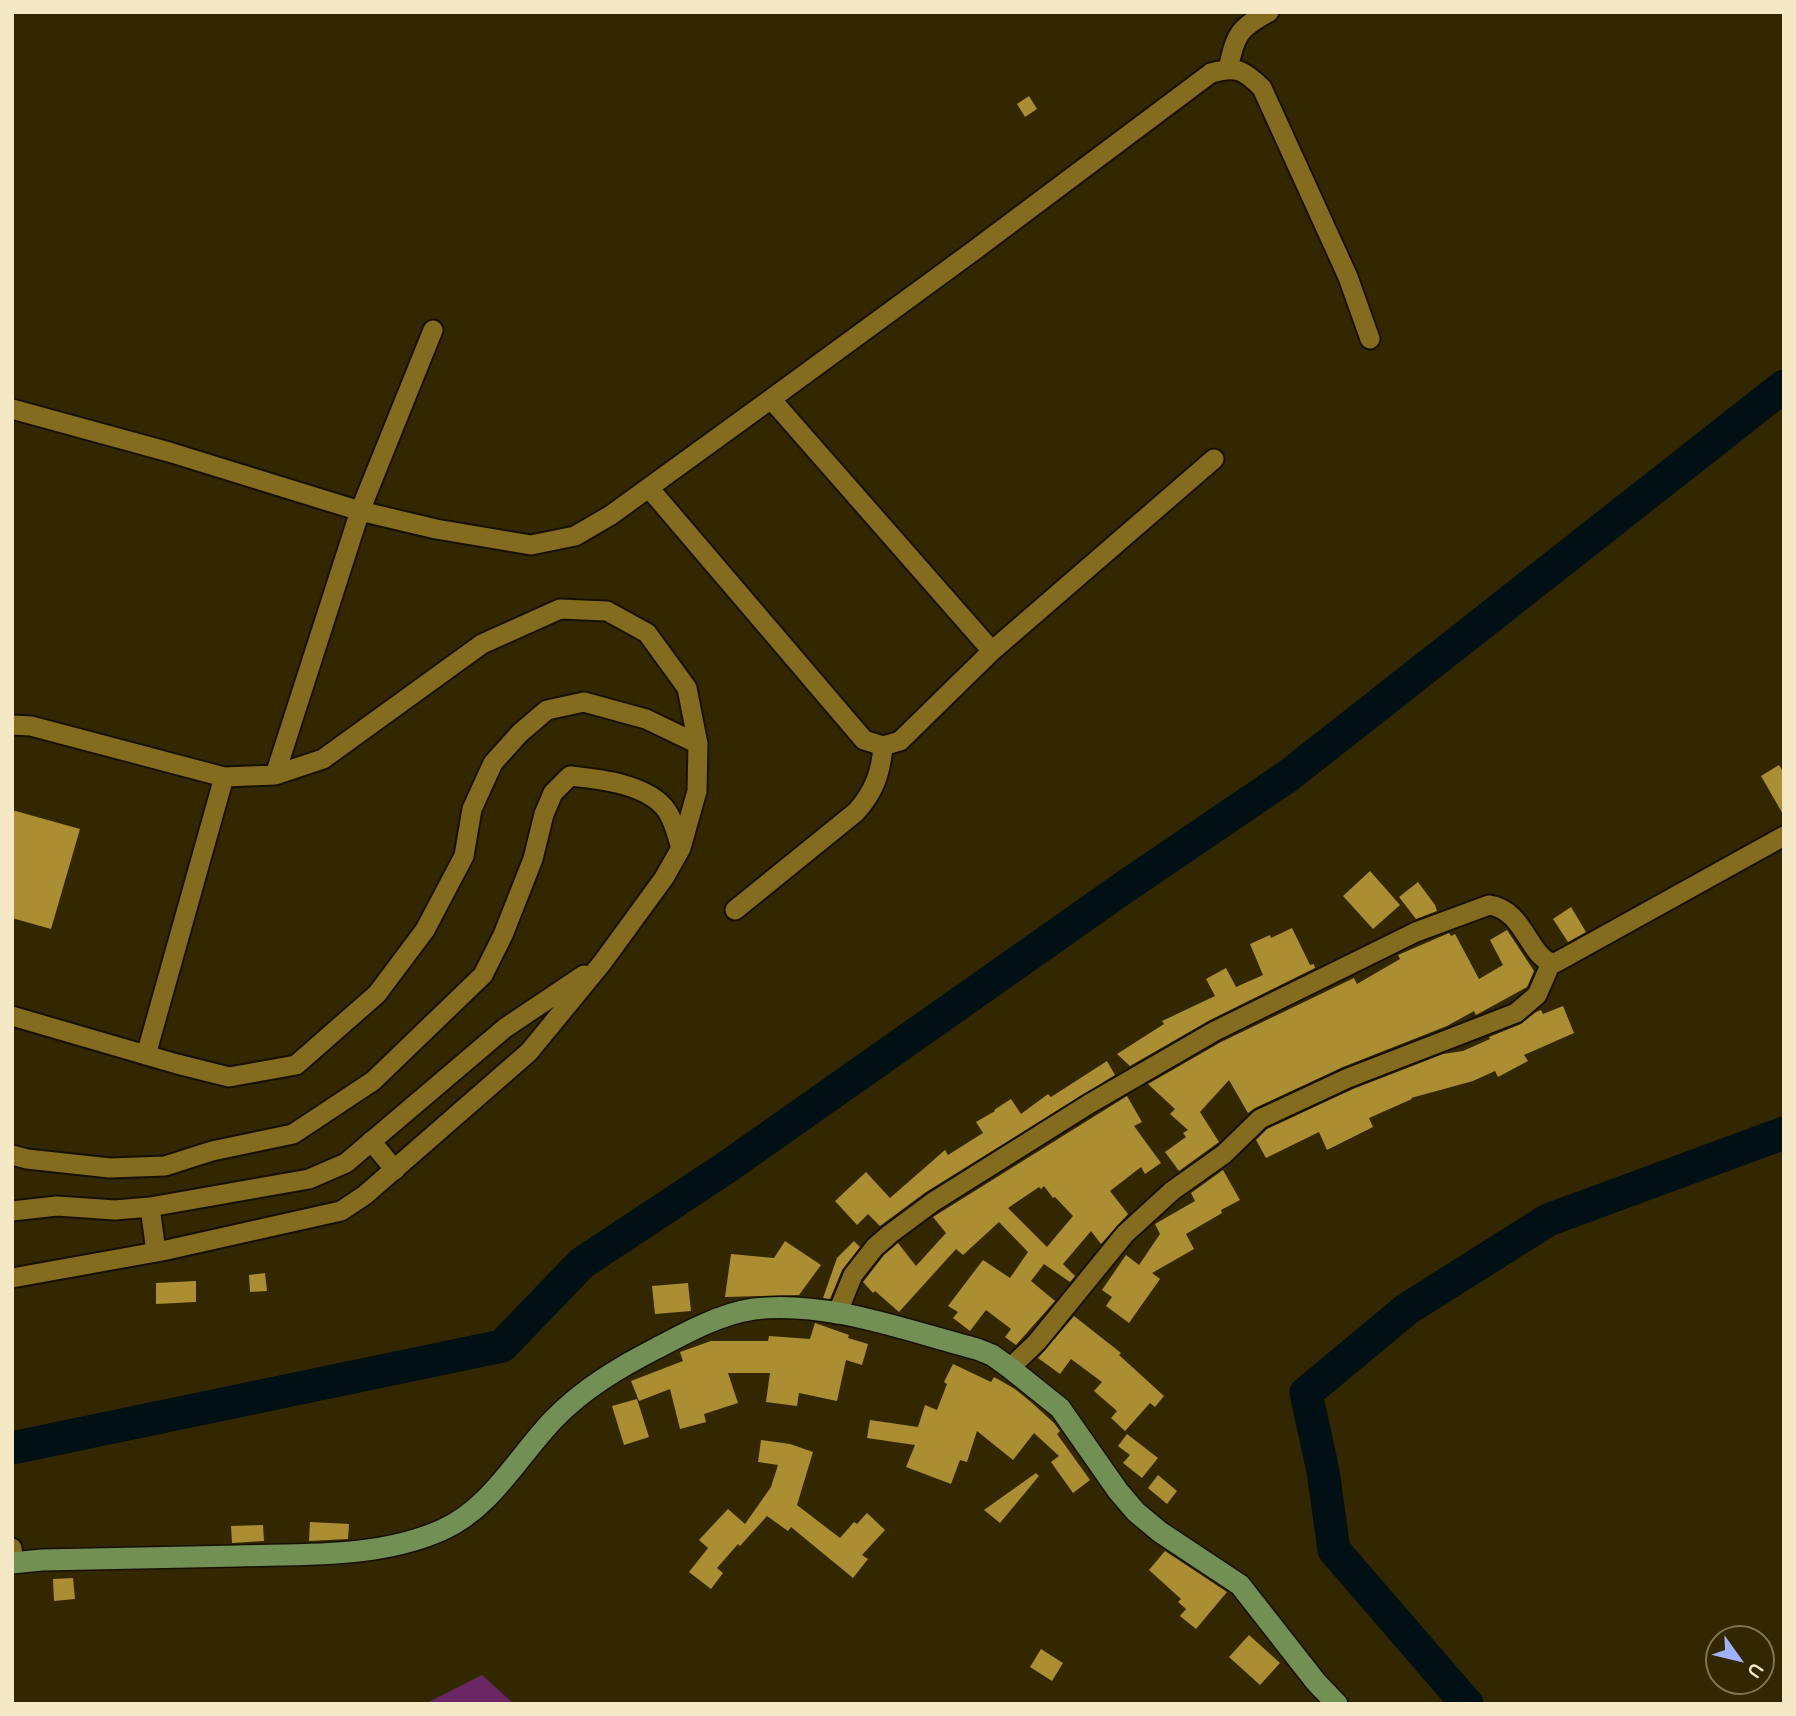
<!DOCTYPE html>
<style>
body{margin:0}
#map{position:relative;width:1796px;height:1716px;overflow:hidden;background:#332700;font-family:Quicksand,sans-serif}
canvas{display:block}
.frame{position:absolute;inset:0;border:14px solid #f5e8c4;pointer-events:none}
.north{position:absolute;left:1705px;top:1625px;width:70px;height:70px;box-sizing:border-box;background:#332700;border:2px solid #81744e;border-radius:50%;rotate:124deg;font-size:19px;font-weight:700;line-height:28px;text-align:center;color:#f5e8c4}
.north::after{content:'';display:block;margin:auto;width:24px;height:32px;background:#9eb3fd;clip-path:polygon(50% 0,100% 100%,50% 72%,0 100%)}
</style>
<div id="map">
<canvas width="1796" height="1716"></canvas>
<div class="frame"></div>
<div class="north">U</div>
</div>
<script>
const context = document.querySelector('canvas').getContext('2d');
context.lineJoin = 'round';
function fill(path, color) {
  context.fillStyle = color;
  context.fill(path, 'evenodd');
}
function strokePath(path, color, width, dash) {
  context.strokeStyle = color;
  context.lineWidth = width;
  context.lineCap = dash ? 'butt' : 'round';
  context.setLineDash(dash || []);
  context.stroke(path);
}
fill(new Path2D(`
 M482,1675L514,1704H425Z`), '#6b2765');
strokePath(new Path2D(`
 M12,1448L502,1346L582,1263L727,1167L1126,886L1288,776L1784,386
 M1467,1704L1334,1550L1323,1471L1306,1393L1407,1309L1548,1220L1784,1133`), '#001014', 33);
fill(new Path2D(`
 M1029,96L1037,109L1025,117L1017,104Z
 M1779,765L1784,773V816L1761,776Z
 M12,810L80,829L51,929L12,918Z
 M1370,871L1400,905L1373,929L1343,896Z
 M1418,882L1435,905L1437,911L1416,919L1399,897Z
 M1571,907L1586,932L1568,942L1553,919Z
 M1292,928L1310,965L1314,964L1315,968L1210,1020L1130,1066L1117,1054L1164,1024L1162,1021L1215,996L1206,979L1226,968L1236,987L1263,975L1250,944L1270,935L1271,938Z
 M1507,930L1534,971L1527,987L1476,1015L1474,1011L1447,1026L1343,1067L1255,1108L1248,1113L1229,1080L1200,1112L1219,1142L1179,1171L1165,1152L1186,1137L1183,1133L1188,1130L1170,1114L1175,1109L1148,1084L1221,1042L1354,978L1357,984L1400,959L1398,955L1449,933L1451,936L1455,934L1479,979L1503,965L1490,940Z
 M1563,1006L1574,1033L1524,1055L1528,1061L1498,1077L1495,1071L1473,1081L1411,1098L1412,1099L1369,1118L1373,1127L1327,1150L1319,1132L1266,1158L1256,1140L1267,1129L1353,1089L1443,1054L1463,1051L1490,1039L1489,1037L1521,1024L1536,1012L1541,1010L1543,1014Z
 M1107,1061L1115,1075L926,1192L880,1226L868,1214L857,1225L835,1201L866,1172L890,1198L945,1150L948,1155L983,1133L976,1122L995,1111L994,1110L1011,1099L1021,1114L1048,1094L1051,1097Z
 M1127,1096L1142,1122L1134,1126L1161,1163L1145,1174L1141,1167L1110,1191L1128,1214L1101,1244L1091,1231L1063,1264L1075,1276L1070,1282L1044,1264L1031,1281L1055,1301L1016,1345L1005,1337L1011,1329L986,1310L970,1331L953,1318L958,1312L948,1306L983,1260L1010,1278L1028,1252L999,1222L963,1255L956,1249L899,1312L875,1291L873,1293L863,1282L884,1255L898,1243L916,1266L946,1233L933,1217ZM1044,1186L1053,1198L1055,1197L1073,1216L1047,1247L1008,1208L1039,1187L1041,1189Z
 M1223,1170L1240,1200L1221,1210L1222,1213L1186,1234L1194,1249L1152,1273L1160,1279L1129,1323L1106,1306L1112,1297L1102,1290L1126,1255L1139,1265L1160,1234L1155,1224L1195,1201L1191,1193Z
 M785,1241L821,1265L799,1295L725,1297L731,1254L774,1258Z
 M854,1241L860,1247L842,1270L830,1299L823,1298L837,1258Z
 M265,1273L267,1291L250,1292L249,1275Z
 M196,1281V1302L156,1304V1283Z
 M688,1283L691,1311L655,1314L652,1286Z
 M1074,1316L1121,1353L1119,1355L1164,1396L1155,1407L1150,1403L1125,1431L1111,1418L1117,1411L1094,1391L1102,1382L1071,1359L1060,1374L1038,1358Z
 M815,1323L849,1335L848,1338L868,1344L862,1365L846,1360L837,1401L799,1393L797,1406L766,1402L770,1373H728L738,1403L704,1414L706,1422L680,1429L670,1389L639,1401L631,1381L683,1361L680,1352L711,1341H768L769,1336L810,1339Z
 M953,1364L991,1382L994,1377L1015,1389L1031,1402L1054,1423L1060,1431L1057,1434L1090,1480L1073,1493L1051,1462L1059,1456L1034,1433L1013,1460L977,1431L967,1462L960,1460L951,1484L906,1467L915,1445L867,1438L870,1420L918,1427L925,1405L937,1410L947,1384L944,1382Z
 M637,1399L649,1437L624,1445L612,1406Z
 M1127,1434L1158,1458L1142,1478L1123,1463L1130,1455L1118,1446Z
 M761,1440L790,1444L813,1452L797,1505L840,1538L854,1522L857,1524L867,1513L885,1530L862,1555L868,1559L853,1578L791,1527L788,1531L767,1516L740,1546L738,1544L717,1568L723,1573L711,1589L689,1572L708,1548L699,1540L712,1526L728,1509L745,1524L771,1487L778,1465L758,1462Z
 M1036,1473L1039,1476L1000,1523L984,1510Z
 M1158,1475L1177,1491L1167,1504L1148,1488Z
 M310,1522L349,1524L348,1539L309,1541Z
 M263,1525L264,1541L232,1543L231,1526Z
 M1165,1551L1227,1592L1196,1629L1180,1616L1186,1609L1178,1602L1181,1599L1149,1570Z
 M73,1578L75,1599L54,1601L53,1579Z
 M1249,1635L1280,1663L1260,1685L1229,1657Z
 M1041,1649L1063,1663L1052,1681L1030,1667Z`), '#ab8e31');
const minor = new Path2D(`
 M1228,69C1236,35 1237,29 1269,12
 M771,399L992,651
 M12,409L169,452L360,511L436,529L531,545L575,536L611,515L771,399L972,252L1211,73C1236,66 1243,69 1262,88L1348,277L1370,339
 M649,488L864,740L883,746L900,741L992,651L1214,459
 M12,725L31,726L224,777L275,775L323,759L482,644L560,609L607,611L647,633L687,688L698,744L697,791L681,848L664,878L602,963L529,1052L365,1195L341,1211L162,1251L12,1278
 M275,775L360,511L433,330
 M735,910L856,812C874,792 881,773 883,746
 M12,1016L177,1064L229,1077L296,1065L377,994L425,930L464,856L472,809L493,763L520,733L547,710L584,702L646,719L698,744
 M146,1055L224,777
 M371,1141L395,1170
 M12,1155L27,1159L110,1168L165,1166L212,1151L293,1134L373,1081L483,975L503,935L533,859L544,814L553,793L570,776C599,779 649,784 667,811C674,821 677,836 681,848
 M150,1207L156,1252
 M12,1211L57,1206L115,1210L150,1207L309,1179L346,1163L505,1028L584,975
 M837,1314L853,1275L875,1247L890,1234L933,1202L1089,1104L1215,1031L1416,932L1489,905C1526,910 1529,961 1555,963L1784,836
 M1010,1368L1037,1342L1125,1234L1172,1191L1224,1154L1260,1119L1348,1078L1516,1013L1537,995L1551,963
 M12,1548L14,1563`);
const major = new Path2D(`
 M12,1563L42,1560C108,1559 173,1557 238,1556C305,1554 379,1558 442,1530C491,1508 517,1458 553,1420C583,1389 618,1368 657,1348C687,1332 720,1314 754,1309C827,1300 907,1331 977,1349L992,1355L1010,1368L1060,1408L1118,1491L1136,1512L1160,1532L1240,1585L1316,1682L1337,1704`);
strokePath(minor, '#171000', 23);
strokePath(major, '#171000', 24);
strokePath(minor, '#836c1d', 19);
strokePath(major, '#728f54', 21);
</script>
